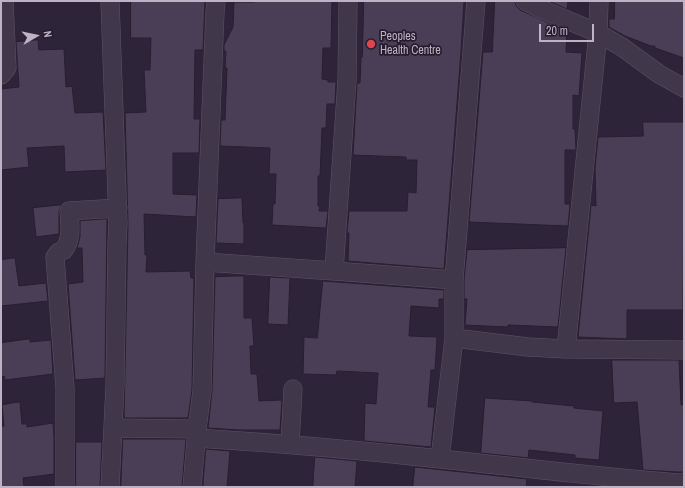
<!DOCTYPE html>
<style>
body{margin:0}
#map{position:relative;width:685px;height:488px;overflow:hidden;background:#2e2439;font-family:"Archivo Narrow",sans-serif}
canvas{display:block}
.frame{position:absolute;inset:0;border:2px solid #bdb3c5;pointer-events:none}
.north{position:absolute;left:16px;top:16px;width:40px;height:40px;-webkit-text-stroke:3px #251d2e;paint-order:stroke;rotate:81deg;font-size:11px;font-weight:700;line-height:16px;text-align:center;color:#bdb3c5}
.north::after{content:'';display:block;margin:auto;width:14px;height:18px;background:#bdb3c5;clip-path:polygon(50% 0,100% 100%,50% 72%,0 100%)}
.scale{position:absolute;left:539px;top:24px;width:55px;height:18px;box-sizing:border-box;border:2px solid #bdb3c5;border-top:0;padding-left:5px;font-size:12px;line-height:14px;white-space:nowrap;color:#bdb3c5;-webkit-text-stroke:3px #251d2e;paint-order:stroke}
</style>
<div id="map">
<canvas width="685" height="488"></canvas>
<div class="frame"></div>
<div class="north">N</div>
<div class="scale">20 m</div>
</div>
<script>
const context = document.querySelector('canvas').getContext('2d');
context.lineJoin = 'round';
function fill(path, color) {
  context.fillStyle = color;
  context.fill(path, 'evenodd');
}
function strokePath(path, color, width, dash) {
  context.strokeStyle = color;
  context.lineWidth = width;
  context.lineCap = dash ? 'butt' : 'round';
  context.setLineDash(dash || []);
  context.stroke(path);
}
function label(font, color, halo, rows, align = 'center') {
  context.font = font + ' "Archivo Narrow",sans-serif';
  context.lineWidth = 3.5;
  context.setLineDash([]);
  context.textBaseline = 'middle';
  context.strokeStyle = halo;
  context.fillStyle = color;
  for (const [text, x, y, turn = 0] of rows) {
    context.save();
    context.translate(x, y);
    context.rotate((+turn || 0) * Math.PI / 180);
    context.textAlign = isNaN(turn) ? turn : align;
    if (halo) context.strokeText(text, 0, 0);
    context.fillText(text, 0, 0);
    context.restore();
  }
}
const building = new Path2D(`
 M131,1H205L203,50H195L194,119H200L199,153H173V194L197,195L196,217L144,214L145,255H147L146,272L190,271L191,278H194L192,390L188,418H124L128,224L125,113L146,112L144,70H150L151,38H131Z
 M255,1H332L331,48H323L322,79L328,80V82H336L335,104H327L326,128H322L320,176H318V206H320L319,211H328L326,228L272,225L273,204H275L276,174H269L270,148L220,146L221,120H225L227,68H225L226,51H224V45L233,27L234,2H254Z
 M364,1H464L461,52L444,269L348,261L349,233H347L349,211H407L408,192L416,193L417,160H406V157L353,155L357,83H360L361,57H362Z
 M495,1H515L516,6L520,10L567,31L566,52L582,53L579,96L573,95V129H575L576,150H565V204H570L568,226L469,222L483,52H492Z
 M549,1H568L567,9Z
 M615,1H684V58L655,48V46H651L625,36L609,27V19H614Z
 M38,40L39,50L64,49L66,87L72,86L75,113L103,112L106,170L65,172L64,146L27,148L29,167L1,170V89L19,87L16,42Z
 M643,122H684L683,310H627V339L578,337L591,205L596,206L595,168L598,137L643,136Z
 M242,198L243,223H244V244L216,243L218,199Z
 M61,205L59,211V234L36,237L33,208Z
 M107,219L105,378L75,380L68,284L83,282L82,248H77L80,237V221Z
 M566,248L558,327L508,325V327L465,325L467,299H464V280L467,250Z
 M15,258L19,286L46,283L48,301L1,306V260Z
 M235,276H244V318H252L254,346H250L251,374H257L259,401L282,400L280,430H239L208,428L212,391L215,277Z
 M270,277L290,278L288,325L268,324Z
 M323,281L444,290V299H439V308L411,306L409,336L437,337L435,370H431L428,407H435L431,447L364,441L365,403L376,404L378,373L337,371L336,375L303,374L304,337L317,338Z
 M30,339V342L51,340L53,374L5,380L4,376L1,377V343Z
 M612,360H679L681,405H684V472H678L643,470L637,402L614,403Z
 M485,398L532,401V402L574,406V408L603,411L599,460L575,458V455L529,450L528,458L481,453Z
 M20,402L22,424H27V427L53,423L54,437V474L23,478L24,487H1V427L4,426L2,405Z
 M123,439H186L182,487H121Z
 M76,442H102L100,487H76Z
 M206,449L230,451L227,487H203Z
 M315,457L357,461L355,487H313Z
 M415,467L527,479L526,487H413Z`);
fill(building, '#4a3e57');
strokePath(building, '#271f30', 1);
const minor = new Path2D(`
 M348,1L347,80L334,271L454,280
 M525,1L541,9L598,33L622,47L659,74L684,88
 M1,75L7,68L4,1
 M205,262L334,271
 M454,338L528,347L566,349L684,350
 M566,349L598,33L599,1
 M113,428L197,429L202,391L205,262L215,12L216,1
 M196,438C278,443 359,450 440,459C520,467 599,477 678,483L684,482
 M290,444L293,389
 M440,459L454,338V280L476,1
 M65,487V388L55,257L59,252L64,250C72,239 70,224 69,211L118,208
 M110,487L115,386L117,244L118,223L110,1
 M192,487L197,429`);
strokePath(minor, '#5b5365', 19);
strokePath(minor, '#40384a', 18);
for (const [x, y, r, color] of [
 [371,44,5,"#e0444e"]
]) {
  const dot = new Path2D();
  dot.arc(x, y, r, 0, 2 * Math.PI);
  context.fillStyle = color;
  context.fill(dot);
  strokePath(dot, '#251d2e', 1.5);
}
label('12px', '#bdb3c5', '#251d2e', [
 ["Peoples",380,37],
 ["Health Centre",380,51]
], 'left');
</script>
